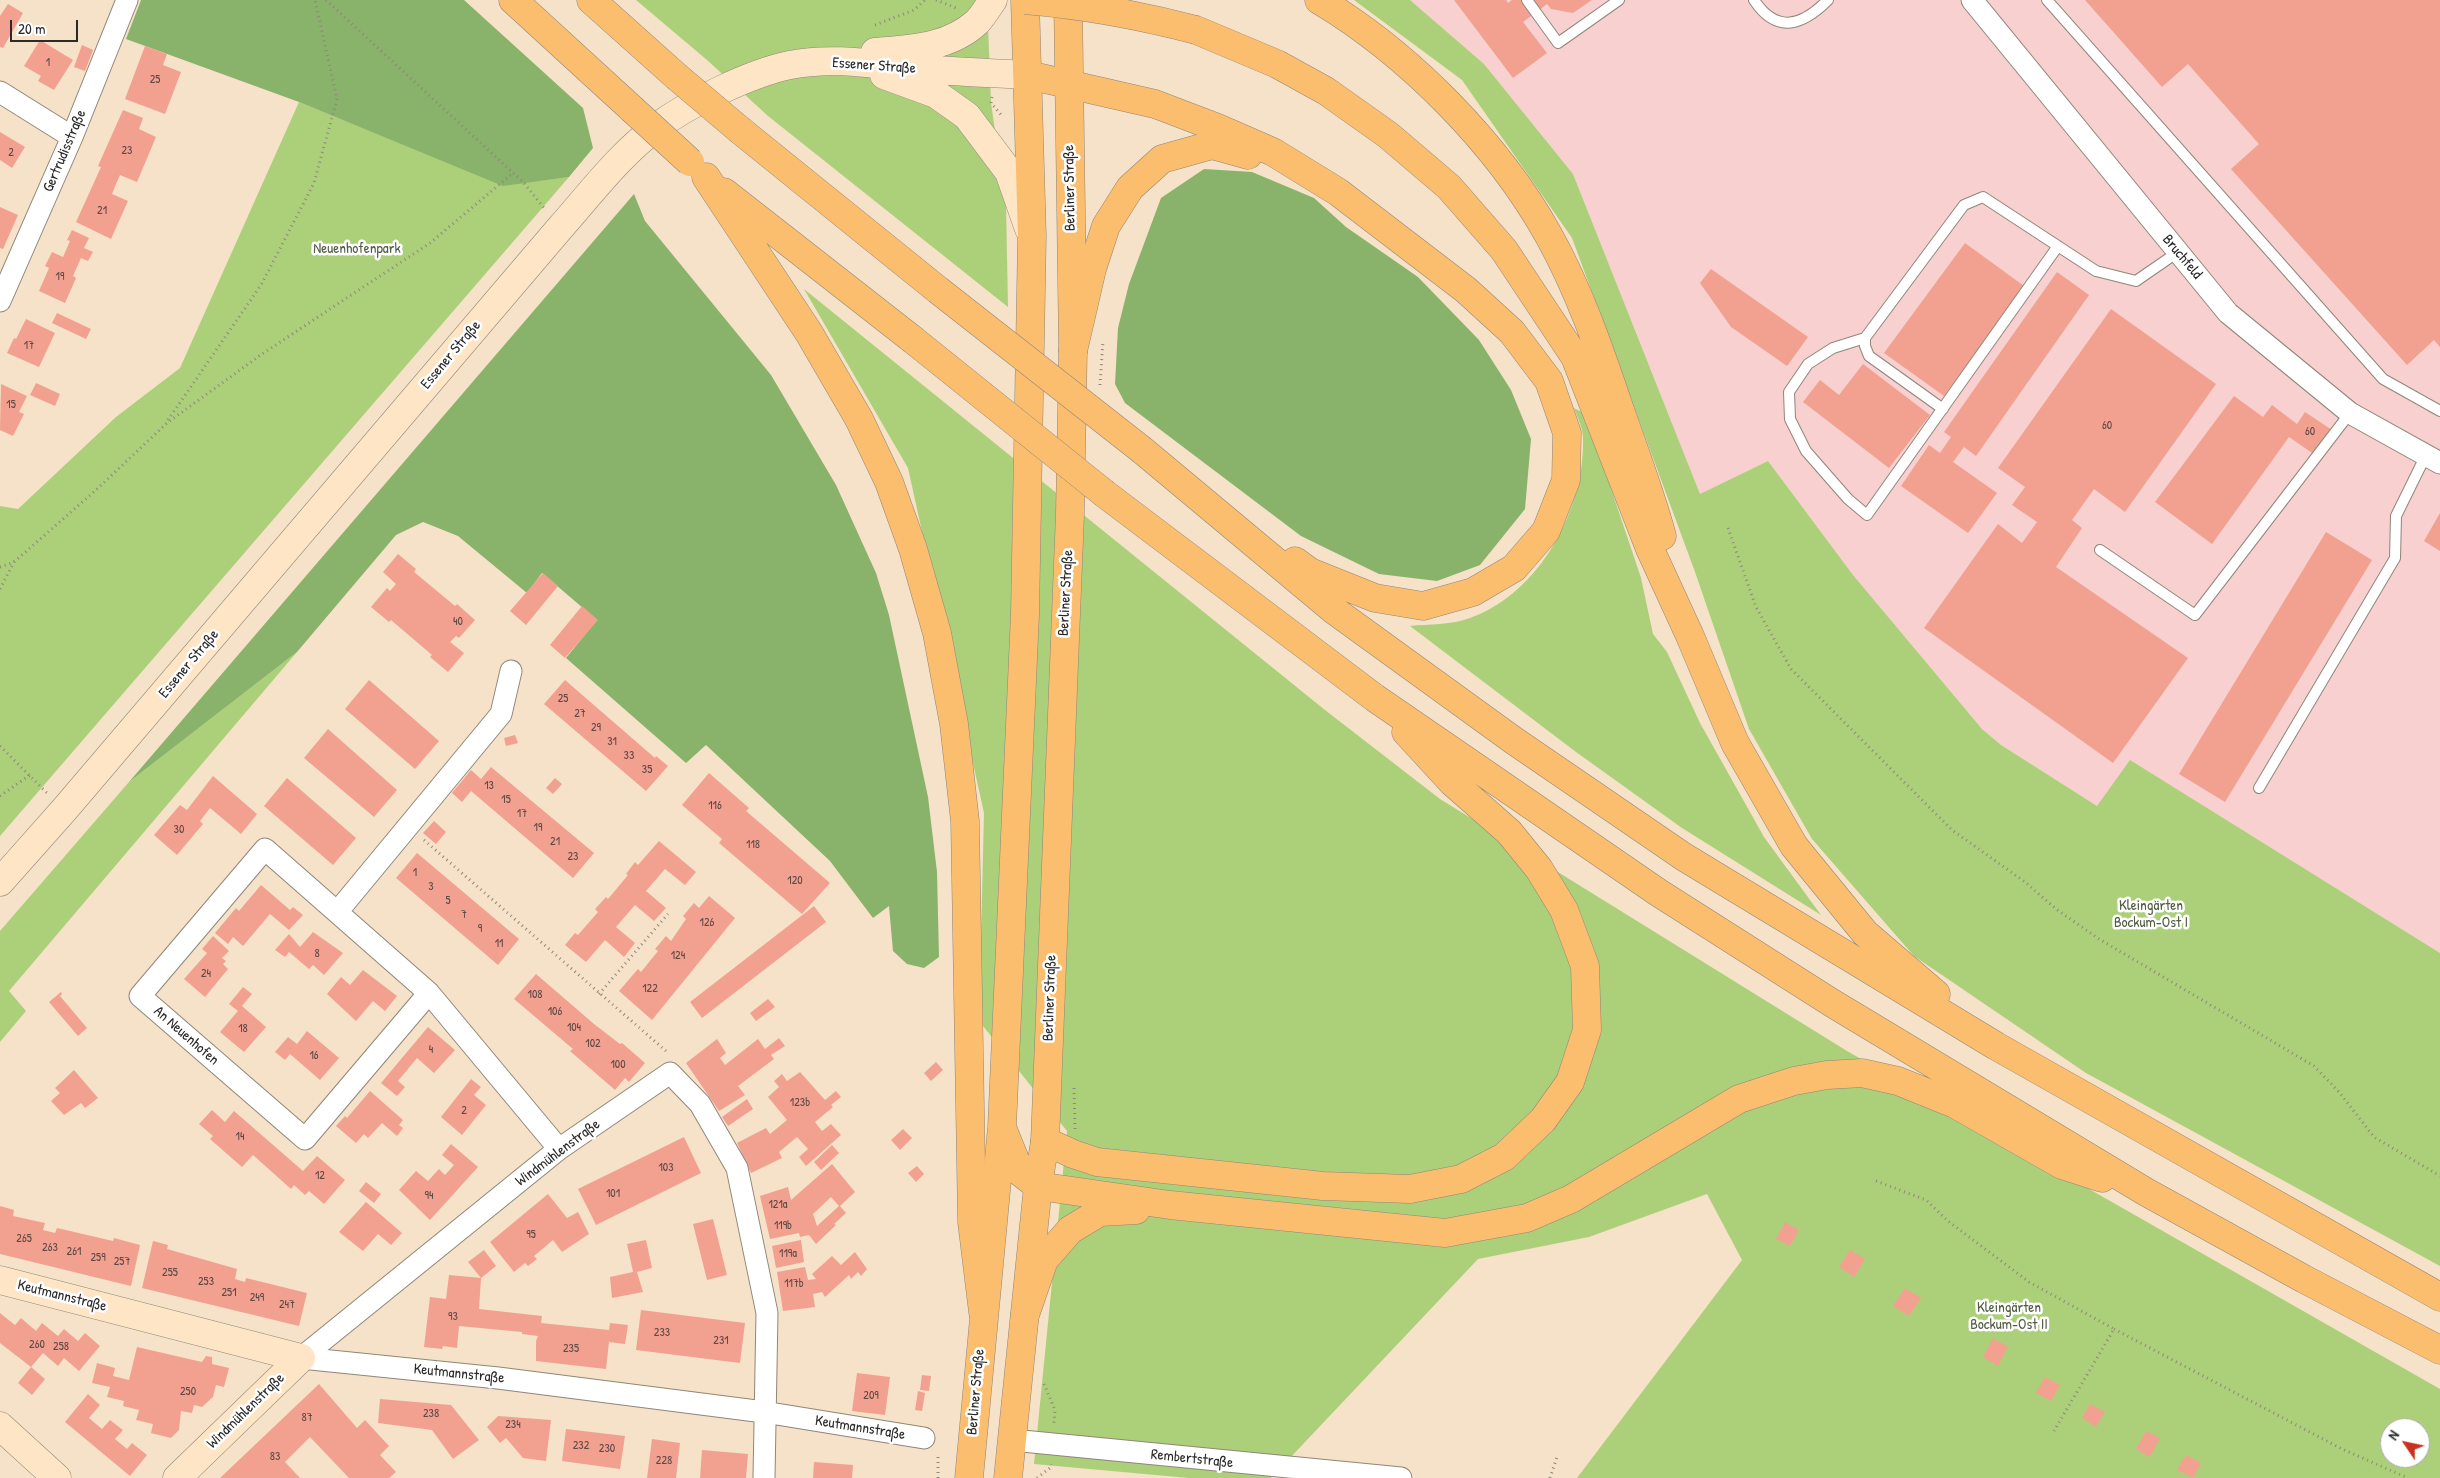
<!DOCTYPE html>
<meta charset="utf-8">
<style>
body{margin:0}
#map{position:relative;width:2440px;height:1478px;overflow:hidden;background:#f5e2c8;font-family:"Patrick Hand",sans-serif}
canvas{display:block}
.north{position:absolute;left:2380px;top:1418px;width:50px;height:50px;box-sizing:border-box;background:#fff;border:1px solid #aaa;border-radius:50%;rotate:304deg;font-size:14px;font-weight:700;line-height:20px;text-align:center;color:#2b2b2b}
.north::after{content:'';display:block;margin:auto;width:18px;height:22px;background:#c8321e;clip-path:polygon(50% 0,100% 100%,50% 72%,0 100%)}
.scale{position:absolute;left:10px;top:20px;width:68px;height:22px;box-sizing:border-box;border:2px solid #2b2b2b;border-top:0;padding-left:6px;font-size:15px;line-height:18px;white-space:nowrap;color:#2b2b2b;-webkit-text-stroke:4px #fff;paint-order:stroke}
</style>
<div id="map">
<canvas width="2440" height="1478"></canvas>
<div class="north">N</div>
<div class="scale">20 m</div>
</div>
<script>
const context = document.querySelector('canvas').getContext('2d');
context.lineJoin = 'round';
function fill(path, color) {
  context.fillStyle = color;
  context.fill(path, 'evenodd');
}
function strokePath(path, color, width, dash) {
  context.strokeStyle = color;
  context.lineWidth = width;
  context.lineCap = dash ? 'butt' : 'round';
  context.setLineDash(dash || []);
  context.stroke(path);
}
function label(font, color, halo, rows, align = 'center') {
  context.font = font + ' "Patrick Hand",sans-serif';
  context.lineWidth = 5;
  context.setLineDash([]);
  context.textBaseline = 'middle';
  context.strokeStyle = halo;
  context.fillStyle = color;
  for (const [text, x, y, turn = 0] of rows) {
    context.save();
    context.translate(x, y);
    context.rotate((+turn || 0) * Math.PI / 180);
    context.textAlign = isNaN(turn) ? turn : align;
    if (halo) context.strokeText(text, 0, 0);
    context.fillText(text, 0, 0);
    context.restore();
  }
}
fill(new Path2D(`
 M1410,0H2440V953L2131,761L2097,806L2001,745L1982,729L1853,575L1768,461L1700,494L1573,174L1484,64Z`), '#f7d0cf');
fill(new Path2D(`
 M636,0H987L991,103L1006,205L1008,307L768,116L707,60Z
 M1354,0H1410L1484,64L1573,174L1700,494L1768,461L1853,575L1982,729L2001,745L2097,806L2130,760L2440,953V1266L2086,1073L1914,956L1812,839L1749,729L1695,572L1572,238L1462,80Z
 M299,102L503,185L569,177L0,836V506L18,509L116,417L180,368Z
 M804,289L1325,710L1440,799L1847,1051L2440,1389V1478H1577L1742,1260L1707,1194L1589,1237L1478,1259L1271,1478H1189L1034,1464L1067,1131L979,1021L984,813L908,468ZM2390,1428H2420V1458H2390Z
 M1574,408L1586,414L1641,578L1653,634L1667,652L1700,723L1764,837L1821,915L1682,828L1576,752L1410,626C1428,624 1452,625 1470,618C1540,593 1585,509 1583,438C1583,428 1577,417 1574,408Z
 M297,652L9,991L26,1011L0,1042V931L129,782Z`), '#acd07a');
fill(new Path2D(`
 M141,0H464L583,108L593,148L569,177L503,186L299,102L126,39Z
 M1204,169L1252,172L1314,198L1346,227L1418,277L1479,340L1511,390L1531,439L1525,509L1480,565L1437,581L1379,574L1301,536L1125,403L1115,384L1118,328L1129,284L1161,198Z
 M634,194L645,221L771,375L836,485L876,573L889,615L928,797L937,872L939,957L924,968L907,964L893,951L889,906L873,918L830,861L706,745L686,763L566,658L597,620L542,573L527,593L458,536L423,522L396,535L297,652L129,782Z`), '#89b26a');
fill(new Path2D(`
 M1454,0H1506L1508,3L1512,0H1592L1573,13L1551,9L1547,4L1523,22L1547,53L1513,78Z
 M2085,0H2440V347L2434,340L2407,365L2231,169L2259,144L2188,64L2162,87Z
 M8,4L23,13L3,48L0,47V16Z
 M40,40L73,60L54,90L38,81L41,76L24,66Z
 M82,45L93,50L85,71L74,67Z
 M145,46L167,54L163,65L181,72L165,114L125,99Z
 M123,110L143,118L139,129L156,137L137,182L120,175L116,184L112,194L128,201L111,239L76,222L101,167L98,166Z
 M0,132L25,147L12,168L0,160Z
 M0,207L18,215L3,249L0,248Z
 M72,230L89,238L84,248L93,252L88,261L81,258L73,276L76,278L65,303L39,291L49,268L45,266L52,252L63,257L70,241L67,240Z
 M1965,243L2024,286L1944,396L1884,353Z
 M1711,269L1808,337L1787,366L1731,327L1700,283Z
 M2057,272L2089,295L1976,456L1964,447L1953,462L1997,493L1968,533L1901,486L1929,445L1940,453L1951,437L1944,432Z
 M2111,309L2216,384L2125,512L2094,489L2072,520L2082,528L2056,567L2188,658L2113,763L1924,628L1998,524L2022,543L2037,522L2012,505L2025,487L1998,468Z
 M57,313L91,329L86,339L52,323Z
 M26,319L55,333L39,367L7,353L14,338L16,339Z
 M1863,364L1930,415L1889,468L1803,402L1820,380L1839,395Z
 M36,383L60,394L55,406L30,395Z
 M1,384L27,396L19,412L24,414L13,436L0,430Z
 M2234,396L2263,417L2272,405L2297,424L2305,412L2332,430L2315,455L2289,437L2212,544L2155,502Z
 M2440,513V551L2424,541Z
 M2326,532L2372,560L2225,802L2179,774Z
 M398,554L416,569L414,572L455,606L457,604L475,620L459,638L456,636L450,642L464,653L448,672L430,657L432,655L391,620L389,622L371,607L387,588L390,591L396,584L383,572Z
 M543,573L558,586L526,625L510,611Z
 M582,606L598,620L565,658L550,645Z
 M369,680L439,741L415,769L345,709Z
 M565,680L655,758L656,756L668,766L646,791L544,704Z
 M328,729L397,790L374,817L304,758Z
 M515,735L518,743L506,746L504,738Z
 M491,767L594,853L573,878L471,791L462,802L452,793L471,770L481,779Z
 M709,773L749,808L746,811L830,883L802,914L719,843L722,839L682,805Z
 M213,776L257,814L241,834L210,808L200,821L203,824L177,855L154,835L180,805L187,810Z
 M287,778L356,838L333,865L264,806Z
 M555,778L562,784L553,794L546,788Z
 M434,821L446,832L436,844L423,833Z
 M659,841L696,872L685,885L665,869L646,891L666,908L654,921L635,905L616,927L635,943L624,957L605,940L586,962L565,945L575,933L578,935L598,912L595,909L606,897L608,899L628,875L626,874L635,862L638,865Z
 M417,853L519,939L498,965L396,878Z
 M261,885L290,910L293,907L303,915L289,930L270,914L243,946L233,937L228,944L215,933L236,908L239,911Z
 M709,896L735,918L652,1020L619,991L638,969L641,972L658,951L655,949L666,936L671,941L686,919L683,916L694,903L699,908Z
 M814,906L826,922L702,1018L690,1002Z
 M313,932L343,953L324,975L313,965L309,969L289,952L285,957L275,950L289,934L300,947Z
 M213,936L229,951L222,958L226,961L223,964L228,969L205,997L184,979L207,953L202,949Z
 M363,970L397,996L385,1011L373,1001L356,1021L327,994L341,977L350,985Z
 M536,974L594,1024L620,1044L622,1043L645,1063L629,1082L625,1078L615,1090L570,1051L573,1049L514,999Z
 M243,987L252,994L242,1006L266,1027L244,1052L220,1032L238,1011L229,1004Z
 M61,992L62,994L60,996L87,1028L78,1036L49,1002Z
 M768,999L775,1007L756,1021L750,1013Z
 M428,1027L455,1050L434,1073L417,1058L398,1081L405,1087L397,1096L381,1083Z
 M307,1031L339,1058L320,1080L290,1054L285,1060L275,1052L288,1037L297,1044Z
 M779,1038L785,1046L771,1055L774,1059L738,1086L745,1095L719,1111L686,1063L717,1039L726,1053L720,1058L725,1065L758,1039L765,1049Z
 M936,1062L943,1070L931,1081L924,1073Z
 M74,1070L98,1098L85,1108L81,1103L64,1115L51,1101L60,1093L55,1088Z
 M800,1072L825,1100L836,1091L841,1097L831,1105L833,1107L815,1122L822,1131L831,1124L841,1135L806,1166L799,1157L808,1149L797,1137L779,1152L782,1158L751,1173L737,1143L766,1128L770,1134L787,1120L768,1097L779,1087L774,1081L782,1074L787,1081Z
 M471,1079L481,1087L474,1095L486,1105L462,1135L441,1117Z
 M370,1091L403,1120L399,1125L403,1128L397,1136L382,1123L368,1138L364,1134L356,1143L336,1126L345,1116L347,1118Z
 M747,1099L753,1109L728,1126L722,1117Z
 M212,1110L225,1122L234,1111L303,1171L317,1156L345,1180L324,1204L309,1191L305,1195L294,1185L291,1189L253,1155L242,1167L210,1139L213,1136L199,1124Z
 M903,1129L912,1138L900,1150L891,1140Z
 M684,1137L701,1173L596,1225L578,1189Z
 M451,1144L478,1167L430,1220L399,1190L416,1171L428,1181L439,1169L445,1175L454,1165L442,1155Z
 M832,1145L839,1153L821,1170L814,1162Z
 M832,1164L855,1192L840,1206L846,1213L834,1224L836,1225L816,1244L809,1235L800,1237L799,1233L770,1239L760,1196L788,1187L791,1200ZM831,1197L839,1206L817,1226L813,1214Z
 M917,1166L924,1174L916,1182L908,1173Z
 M366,1182L381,1194L374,1203L359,1191Z
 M548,1194L567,1218L578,1212L589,1234L562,1252L553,1240L534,1256L537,1259L528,1266L525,1263L514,1272L490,1242Z
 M366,1202L402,1233L391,1245L378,1234L363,1251L339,1232Z
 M0,1206L14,1210L13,1216L45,1223L43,1230L55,1233L57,1228L113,1241L114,1238L140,1245L131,1286L0,1254Z
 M713,1219L727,1275L707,1280L693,1224Z
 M1785,1222L1799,1230L1790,1246L1776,1239Z
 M646,1240L652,1268L637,1272L643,1292L612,1298L610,1277L633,1272L627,1244Z
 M801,1240L804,1262L776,1268L772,1246Z
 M153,1241L168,1245L167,1249L237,1269L235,1279L245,1282L246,1278L307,1293L299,1326L142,1288Z
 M484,1250L496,1266L481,1278L479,1309L542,1316L541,1323L609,1330L610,1323L628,1325L625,1344L609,1342L606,1369L536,1361V1341L538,1336L522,1334V1332L459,1326L457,1348L443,1346L442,1349L424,1347L430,1297L446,1299L449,1275L481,1278L468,1262Z
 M1850,1250L1865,1259L1854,1277L1839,1267Z
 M855,1252L867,1269L861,1276L858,1272L851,1279L849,1275L825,1297L822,1292L813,1294L815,1307L783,1311L777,1272L805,1267L808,1280L816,1279L812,1274L832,1256L841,1265Z
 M1905,1288L1921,1298L1909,1316L1893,1306Z
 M641,1310L745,1323L740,1363L636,1350Z
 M0,1313L15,1325L21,1318L36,1331L42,1323L58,1336L64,1329L78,1341L85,1333L100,1346L79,1371L64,1358L58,1366L43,1353L31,1367L45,1379L32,1395L18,1383L31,1367L0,1343Z
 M1993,1338L2008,1347L1998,1366L1983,1357Z
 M137,1347L202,1362L206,1356L212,1357V1364L229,1368L224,1387L216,1385L213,1397L202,1407L194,1405L192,1413L181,1411L179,1430L171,1438L151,1433L153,1424L136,1420L139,1410L123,1406L124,1401L107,1397L110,1387L92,1383L97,1363L115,1368L113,1376L129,1380Z
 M857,1373L890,1377L885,1415L852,1411Z
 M922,1375L931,1376L929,1391L920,1390Z
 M2045,1377L2060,1385L2051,1401L2036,1393Z
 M319,1384L357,1428L365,1420L389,1446L380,1455L396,1472L389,1478H349L310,1437L285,1462L300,1478H220Z
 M918,1391L925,1393L922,1411L915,1410Z
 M88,1394L100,1405L89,1418L102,1429L110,1420L123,1430L115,1439L127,1449L132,1443L147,1455L130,1476L65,1422Z
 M380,1399L451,1405L479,1440L453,1459L432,1430L378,1423Z
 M2090,1404L2105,1412L2096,1427L2082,1418Z
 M498,1416L551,1420L546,1461L523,1458L506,1438L500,1443L487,1427Z
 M566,1429L625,1436L620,1469L562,1461Z
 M2146,1431L2160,1438L2150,1457L2136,1449Z
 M652,1439L680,1443L676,1478H647Z
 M702,1450L748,1454L746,1478H700Z
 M2186,1455L2201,1463L2193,1478L2177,1470Z
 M814,1462L853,1465L852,1478H813Z`), '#f2a190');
const lane = new Path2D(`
 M1527,0L1558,43L1619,0
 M1754,0C1777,35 1803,25 1828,0
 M2047,0L2383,379L2440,411
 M1865,338L1833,348L1808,364L1789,392L1790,419L1806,451L1848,499L1867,515L2058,246
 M1943,409L1869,356L1865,346V338L1964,205L1983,197L2096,271L2136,281L2178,252
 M2100,550L2195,615L2350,413
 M2259,788L2395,558L2396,516L2426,455`);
const street = new Path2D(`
 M1972,0L2228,313L2350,413L2440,463
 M0,92L72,137
 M0,301L72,137L127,0
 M338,911L501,714L511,671
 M429,993L305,1139L140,996L265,849L429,993L559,1149
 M301,1358L559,1149L670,1073L700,1104L737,1168L767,1313L764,1478
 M301,1358L498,1378L764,1412L924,1438
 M1012,1440L1401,1478`);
const secondary = new Path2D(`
 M875,52C910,49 949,48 977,22C983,16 988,7 993,0
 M884,75L936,94L967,116L1009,172L1029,229
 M0,882L64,810L560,228C591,193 620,154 657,127C689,103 751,73 790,65C834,56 878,65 922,69C957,72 993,73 1028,75
 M0,1280L301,1358
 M0,1426L57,1478
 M177,1478L301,1358`);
const primary = new Path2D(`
 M1003,1130L1020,1172L1038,1186
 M969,1478L1002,1127L1025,614L1032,236L1025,0
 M1008,1478L1038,1186L1045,1141L1070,514L1073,351L1068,0`);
const highway = new Path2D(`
 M513,0L632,109
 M591,0L676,76
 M1319,0C1409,54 1498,144 1549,236C1579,290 1599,348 1619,407C1634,450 1650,492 1662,536
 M1196,30L1277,64L1326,91L1388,135L1449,187L1504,250L1575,357L1650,549L1690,636L1735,743L1794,846L1865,933L1936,994
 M1028,75L1155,104L1218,128L1273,152L1338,192L1466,290L1512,332L1549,381L1567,433L1566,480L1546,531L1514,568L1473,592L1423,606L1375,598L1310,572L1295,561
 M741,131L938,290
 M706,177L809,333L859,419L889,482L913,549L937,633L954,724L965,821L972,1222L983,1312
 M724,192L912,339
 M1073,351L1092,269L1106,226L1130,188L1162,159L1212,145L1248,155
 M1142,450L1335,611L1513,740L1684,857L1996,1046L2440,1297
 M1105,494L1375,698L1659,893L1832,1003L2146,1192L2304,1279L2440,1350
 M1045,1141L1073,1154L1097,1162L1323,1186L1410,1189L1461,1179L1504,1157L1543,1120L1570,1082L1587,1030L1585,966L1564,910L1539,869L1509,832L1452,782L1406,732
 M1038,1186L1170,1205L1445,1233L1527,1218L1571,1199L1739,1099L1794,1081L1827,1075L1862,1073L1898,1081L1955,1104L2062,1165L2102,1178
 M1025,1315L1044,1260L1070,1230L1100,1212L1136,1210`);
strokePath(lane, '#90867a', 12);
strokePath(street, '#90867a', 23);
strokePath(secondary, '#90867a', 29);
strokePath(primary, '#90867a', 29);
strokePath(highway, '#90867a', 29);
strokePath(new Path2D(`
 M326,0L524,183L544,208
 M936,0L956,8
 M875,25L914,10L925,0
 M992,97L991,103L1003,117
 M1100,385L1103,341
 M168,420L261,285L314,183L337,99L315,0
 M1728,528L1756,607L1791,669L1952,830L2025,882L2056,909L2099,939L2314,1066L2339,1092L2374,1137L2440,1176
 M0,567L14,562L96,490L167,423L262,354L430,243L513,173
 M0,589L14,562
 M0,746L48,794
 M0,796L30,775
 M424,840L666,1051
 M599,994L668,914
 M1074,1088L1075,1129
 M1876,1181L1926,1200L1948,1221L2029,1282L2114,1329L2054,1431
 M2114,1329L2342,1449L2408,1478
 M1044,1384L1055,1410L1054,1423
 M938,1478V1453
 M1037,1478L1050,1468L1051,1464
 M1550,1478L1557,1457`), '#90867a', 3, [1, 4]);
strokePath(lane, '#fff', 10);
strokePath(street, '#fff', 21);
strokePath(secondary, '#fde5c5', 28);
strokePath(primary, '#fbbd6e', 28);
strokePath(highway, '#fbbd6e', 28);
const highwayBridge = new Path2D(`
 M1025,0C1083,5 1139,15 1196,30
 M676,76L741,131
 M632,109L690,162
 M938,290L1142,450
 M912,339L1105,494`);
strokePath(highwayBridge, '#90867a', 29, []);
strokePath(highwayBridge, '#fbbd6e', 28);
label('12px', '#5d4844', null, [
 ["1",48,63],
 ["25",155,80],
 ["23",127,151],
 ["2",11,153],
 ["21",102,211],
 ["19",60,277],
 ["17",29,346],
 ["15",11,405],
 ["60",2107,426],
 ["60",2310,432],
 ["40",458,622],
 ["25",563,699],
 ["27",580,714],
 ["29",596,728],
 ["31",612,742],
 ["33",629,756],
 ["35",647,770],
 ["13",489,786],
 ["15",506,800],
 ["116",715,806],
 ["17",522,814],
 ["19",538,828],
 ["30",179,830],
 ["21",555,842],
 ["118",753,845],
 ["23",573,857],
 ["1",415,873],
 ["120",795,881],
 ["3",431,887],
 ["5",448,901],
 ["7",464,915],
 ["126",707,923],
 ["9",480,929],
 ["11",499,944],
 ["8",317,954],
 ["124",678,956],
 ["24",206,974],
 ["122",650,989],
 ["108",535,995],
 ["106",555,1012],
 ["104",574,1028],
 ["18",243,1029],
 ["102",593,1044],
 ["4",431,1050],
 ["16",314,1056],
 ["100",618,1065],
 ["123b",800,1103],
 ["2",464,1111],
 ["14",240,1137],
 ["103",666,1168],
 ["12",320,1176],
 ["101",613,1194],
 ["94",429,1196],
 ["121a",778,1205],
 ["119b",783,1226],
 ["95",531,1235],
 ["265",24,1239],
 ["263",50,1248],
 ["261",74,1252],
 ["119a",788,1254],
 ["259",98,1258],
 ["257",122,1262],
 ["255",170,1273],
 ["253",206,1282],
 ["117b",794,1284],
 ["251",229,1293],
 ["249",257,1298],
 ["247",287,1305],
 ["93",453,1317],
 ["233",662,1333],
 ["231",721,1341],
 ["260",37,1345],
 ["258",61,1347],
 ["235",571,1349],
 ["250",188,1392],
 ["209",871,1396],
 ["238",431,1414],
 ["87",307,1418],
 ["234",513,1425],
 ["232",581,1446],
 ["230",607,1449],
 ["83",275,1457],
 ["228",664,1461]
]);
label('15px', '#2b2b2b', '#fff', [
 ["Essener Straße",874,66,4],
 ["Gertrudisstraße",65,151,-67],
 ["Berliner Straße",1070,188,-91],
 ["Bruchfeld",2182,257,50],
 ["Essener Straße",451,355,-50],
 ["Berliner Straße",1066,593,-87],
 ["Essener Straße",189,664,-50],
 ["Berliner Straße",1050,998,-88],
 ["An Neuenhofen",186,1036,41],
 ["Windmühlenstraße",558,1153,-37],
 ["Keutmannstraße",62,1296,14],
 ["Keutmannstraße",459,1374,6],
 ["Berliner Straße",976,1392,-85],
 ["Windmühlenstraße",246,1411,-44],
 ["Keutmannstraße",860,1428,9],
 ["Rembertstraße",1192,1459,6]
]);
label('15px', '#525d43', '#fff', [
 ["Neuenhofenpark",357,249],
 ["Kleingärten",2151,906],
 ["Bockum-Ost I",2151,923],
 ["Kleingärten",2009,1308],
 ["Bockum-Ost II",2009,1325]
]);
</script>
